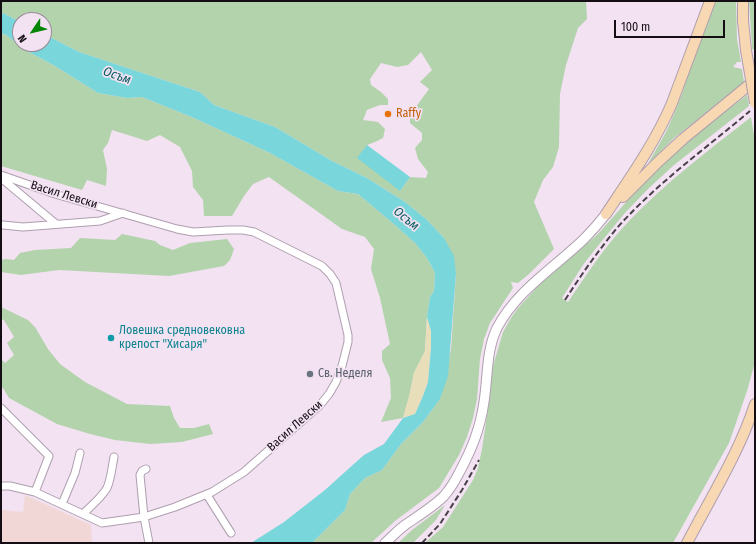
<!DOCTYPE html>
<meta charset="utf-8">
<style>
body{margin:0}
#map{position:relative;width:756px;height:544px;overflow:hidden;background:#f2e2f2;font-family:"Fira Sans Condensed",sans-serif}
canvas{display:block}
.frame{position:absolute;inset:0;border:2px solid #140e14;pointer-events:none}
.north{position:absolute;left:12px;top:12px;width:40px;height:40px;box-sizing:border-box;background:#f2e2f2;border:1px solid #998d99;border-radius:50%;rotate:235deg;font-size:11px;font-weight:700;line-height:16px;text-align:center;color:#140e14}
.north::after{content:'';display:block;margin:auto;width:14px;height:18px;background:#038506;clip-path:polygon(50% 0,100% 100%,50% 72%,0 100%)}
.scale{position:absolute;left:614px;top:20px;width:111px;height:18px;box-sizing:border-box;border:2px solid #140e14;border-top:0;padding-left:5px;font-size:12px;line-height:14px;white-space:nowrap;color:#140e14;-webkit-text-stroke:3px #f2e2f2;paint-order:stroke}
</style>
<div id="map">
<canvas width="756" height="544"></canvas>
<div class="frame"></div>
<div class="north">N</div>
<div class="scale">100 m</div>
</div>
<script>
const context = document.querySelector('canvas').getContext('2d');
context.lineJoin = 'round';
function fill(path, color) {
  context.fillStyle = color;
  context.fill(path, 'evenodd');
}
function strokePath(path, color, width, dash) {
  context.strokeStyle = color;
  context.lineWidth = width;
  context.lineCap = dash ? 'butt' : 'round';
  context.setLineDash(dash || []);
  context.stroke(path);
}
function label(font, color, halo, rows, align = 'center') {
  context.font = font + ' "Fira Sans Condensed",sans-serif';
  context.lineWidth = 3.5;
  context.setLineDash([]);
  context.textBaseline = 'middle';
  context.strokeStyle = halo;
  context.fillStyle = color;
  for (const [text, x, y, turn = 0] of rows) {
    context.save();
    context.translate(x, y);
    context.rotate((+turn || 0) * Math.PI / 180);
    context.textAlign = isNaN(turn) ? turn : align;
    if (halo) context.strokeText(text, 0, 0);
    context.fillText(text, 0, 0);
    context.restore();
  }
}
fill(new Path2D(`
 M25,495L91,525L92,543H1V510L23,512Z`), '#f2d7d7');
fill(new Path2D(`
 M1,1H586L587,19L578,28L566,65L560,94L559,147L553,167L543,180L534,202L554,249L529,274L518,283L511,282L513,288L490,323L484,339L480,359L477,399L473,418L467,437L459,455L439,488L395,521L371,543H312L345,510L350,494L365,478L382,470L401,444L423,422L440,399L451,349L456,274L444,238L426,219L405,202L367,178L332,161L275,127L214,105L200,92L79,52L44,34V20H20V22L1,12ZM421,52L432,70L420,82L429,89L410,115V123L422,133V140L415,148L418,159L428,172L426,178L410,177L400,191L367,145L375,142L383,138L385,129L378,122L363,120L367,110L380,105H388V99L381,92L371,85L370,79L381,63L397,67L408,65Z
 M716,1H736L737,39L741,62H737L733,67L742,69L744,82L693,123L674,138L649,163V162L666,132L674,114L683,91L696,49Z
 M749,1H755V50L752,49V46Z
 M1,33L6,35L29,52L55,66L98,93L127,98L142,97L194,118L270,153L338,191L358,194L395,225L415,243L427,258L435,273L434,291L430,297L427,317L425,351L414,373L409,397L403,418L381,422L391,398L390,378L382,360V351L390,344L380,298L371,269L374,249L365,237L342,229L269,177L253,184L244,196L232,216H204L203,200L193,187L192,171L180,147L160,135L147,141L112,130L108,143L103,150L107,169L106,186L87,180L82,190L1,166Z
 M747,95L749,106L674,165L648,189L624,214L597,247L583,265L562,298L568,302C587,274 605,246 628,222C665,183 709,150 751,117L755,141V362L747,391L729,443L673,543H425L443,527L473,480L478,468L482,449L489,402L493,366L503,332L511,318L518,308L541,283L598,234L643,183L668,159L706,126Z
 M122,234L155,241L160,245L173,250L190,243L227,239L234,249L230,260L224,266L169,276L59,270L21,275L1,272V260L6,259L14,260L20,253L35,250L71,248L80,238L115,240Z
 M1,307L28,320L35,327L48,349L60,364L85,382L127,404L170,406L174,418L180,428H194L209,424L213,434L182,442L150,444L115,440L90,434L57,424L9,398L3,388L1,387V359L5,363L14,355L7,343L14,337L4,320L1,319Z
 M445,505L436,520L413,543H398L412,530Z`), '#b3d3ac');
fill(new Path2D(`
 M427,317L431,331V348L428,382L423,396L415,414L403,418L409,397L414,373L425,351Z`), '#e8dfba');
fill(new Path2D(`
 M1,12L20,22V44H44V34L79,52L200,92L214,105L275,127L332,161L367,178L405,202L426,219L444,238L454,256L456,274L448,376L440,399L423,422L401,444L382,470L365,478L350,494L345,510L312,543H251L284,522L325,490L355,463L364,455L384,444L403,418L415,414L423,396L428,382L431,348V331L427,317L430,297L434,291L435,273L427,258L415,243L395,225L358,194L338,191L270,153L194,118L142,97L127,98L98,93L55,66L29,52L6,35L1,33Z
 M367,145L410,177L400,191L357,158Z`), '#79d6da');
const minor = new Path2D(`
 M1,175L55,194L177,229L193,232L228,230H243L254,232L322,266L330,274L336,283L348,335V342L342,366L336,382L329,394L320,405L244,472L212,492L175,507L144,517L102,523L35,492L10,486H1
 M1,178L56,224
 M3,225L23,227L100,221L123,213
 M1,408L49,456L35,492
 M146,469L142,471L140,475L144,517L149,543
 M207,495L231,533
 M62,504L75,473L80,453
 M83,514C91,506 101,498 107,488C111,479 112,467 114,457`);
const tertiary = new Path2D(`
 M385,543C392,537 398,530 405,525C418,516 433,507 444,496C450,489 455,481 459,473C472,449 480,429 484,402C488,377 486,351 497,328C517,290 554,268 584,239C592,231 599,223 606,214`);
const secondary = new Path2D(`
 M743,1V21L746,50
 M623,197L658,162L683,139L755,80
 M606,214C630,178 655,143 672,103L710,1
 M687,543C711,497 739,453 755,404`);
strokePath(minor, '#ae9fae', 9);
strokePath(tertiary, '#ae9fae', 11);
strokePath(secondary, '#ae9fae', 12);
strokePath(minor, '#fff', 7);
strokePath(tertiary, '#fff', 9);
strokePath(secondary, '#f8d7b3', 10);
strokePath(new Path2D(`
 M565,300C581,275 598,251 617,228C656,184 705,149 750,111
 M422,543L440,524L462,490L479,460`), '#494049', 2, [6, 3]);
const secondaryBridge = new Path2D(`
 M746,50L755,103`);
strokePath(secondaryBridge, '#ae9fae', 12, []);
strokePath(secondaryBridge, '#f8d7b3', 10);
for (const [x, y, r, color] of [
 [388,114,4,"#e8710a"],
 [111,338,4,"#0f9aa8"],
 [310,374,4,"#6b7280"]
]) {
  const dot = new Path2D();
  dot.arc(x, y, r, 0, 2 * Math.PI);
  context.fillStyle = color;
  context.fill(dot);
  strokePath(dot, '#f2e2f2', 1.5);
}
label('12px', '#c56008', '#f2e2f2', [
 ["Raffy",396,114]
], 'left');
label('12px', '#140e14', '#f2e2f2', [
 ["Васил Левски",64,195,17],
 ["Васил Левски",295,426,-42]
]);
label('12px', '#0d838f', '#f2e2f2', [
 ["Ловешка средновековна",119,331],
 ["крепост \"Хисаря\"",119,345]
], 'left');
label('12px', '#5b616d', '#f2e2f2', [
 ["Св. Неделя",318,374]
], 'left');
label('italic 13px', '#0d5f62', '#f2e2f2', [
 ["Осъм",117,76,20],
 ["Осъм",406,219,39]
]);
</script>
